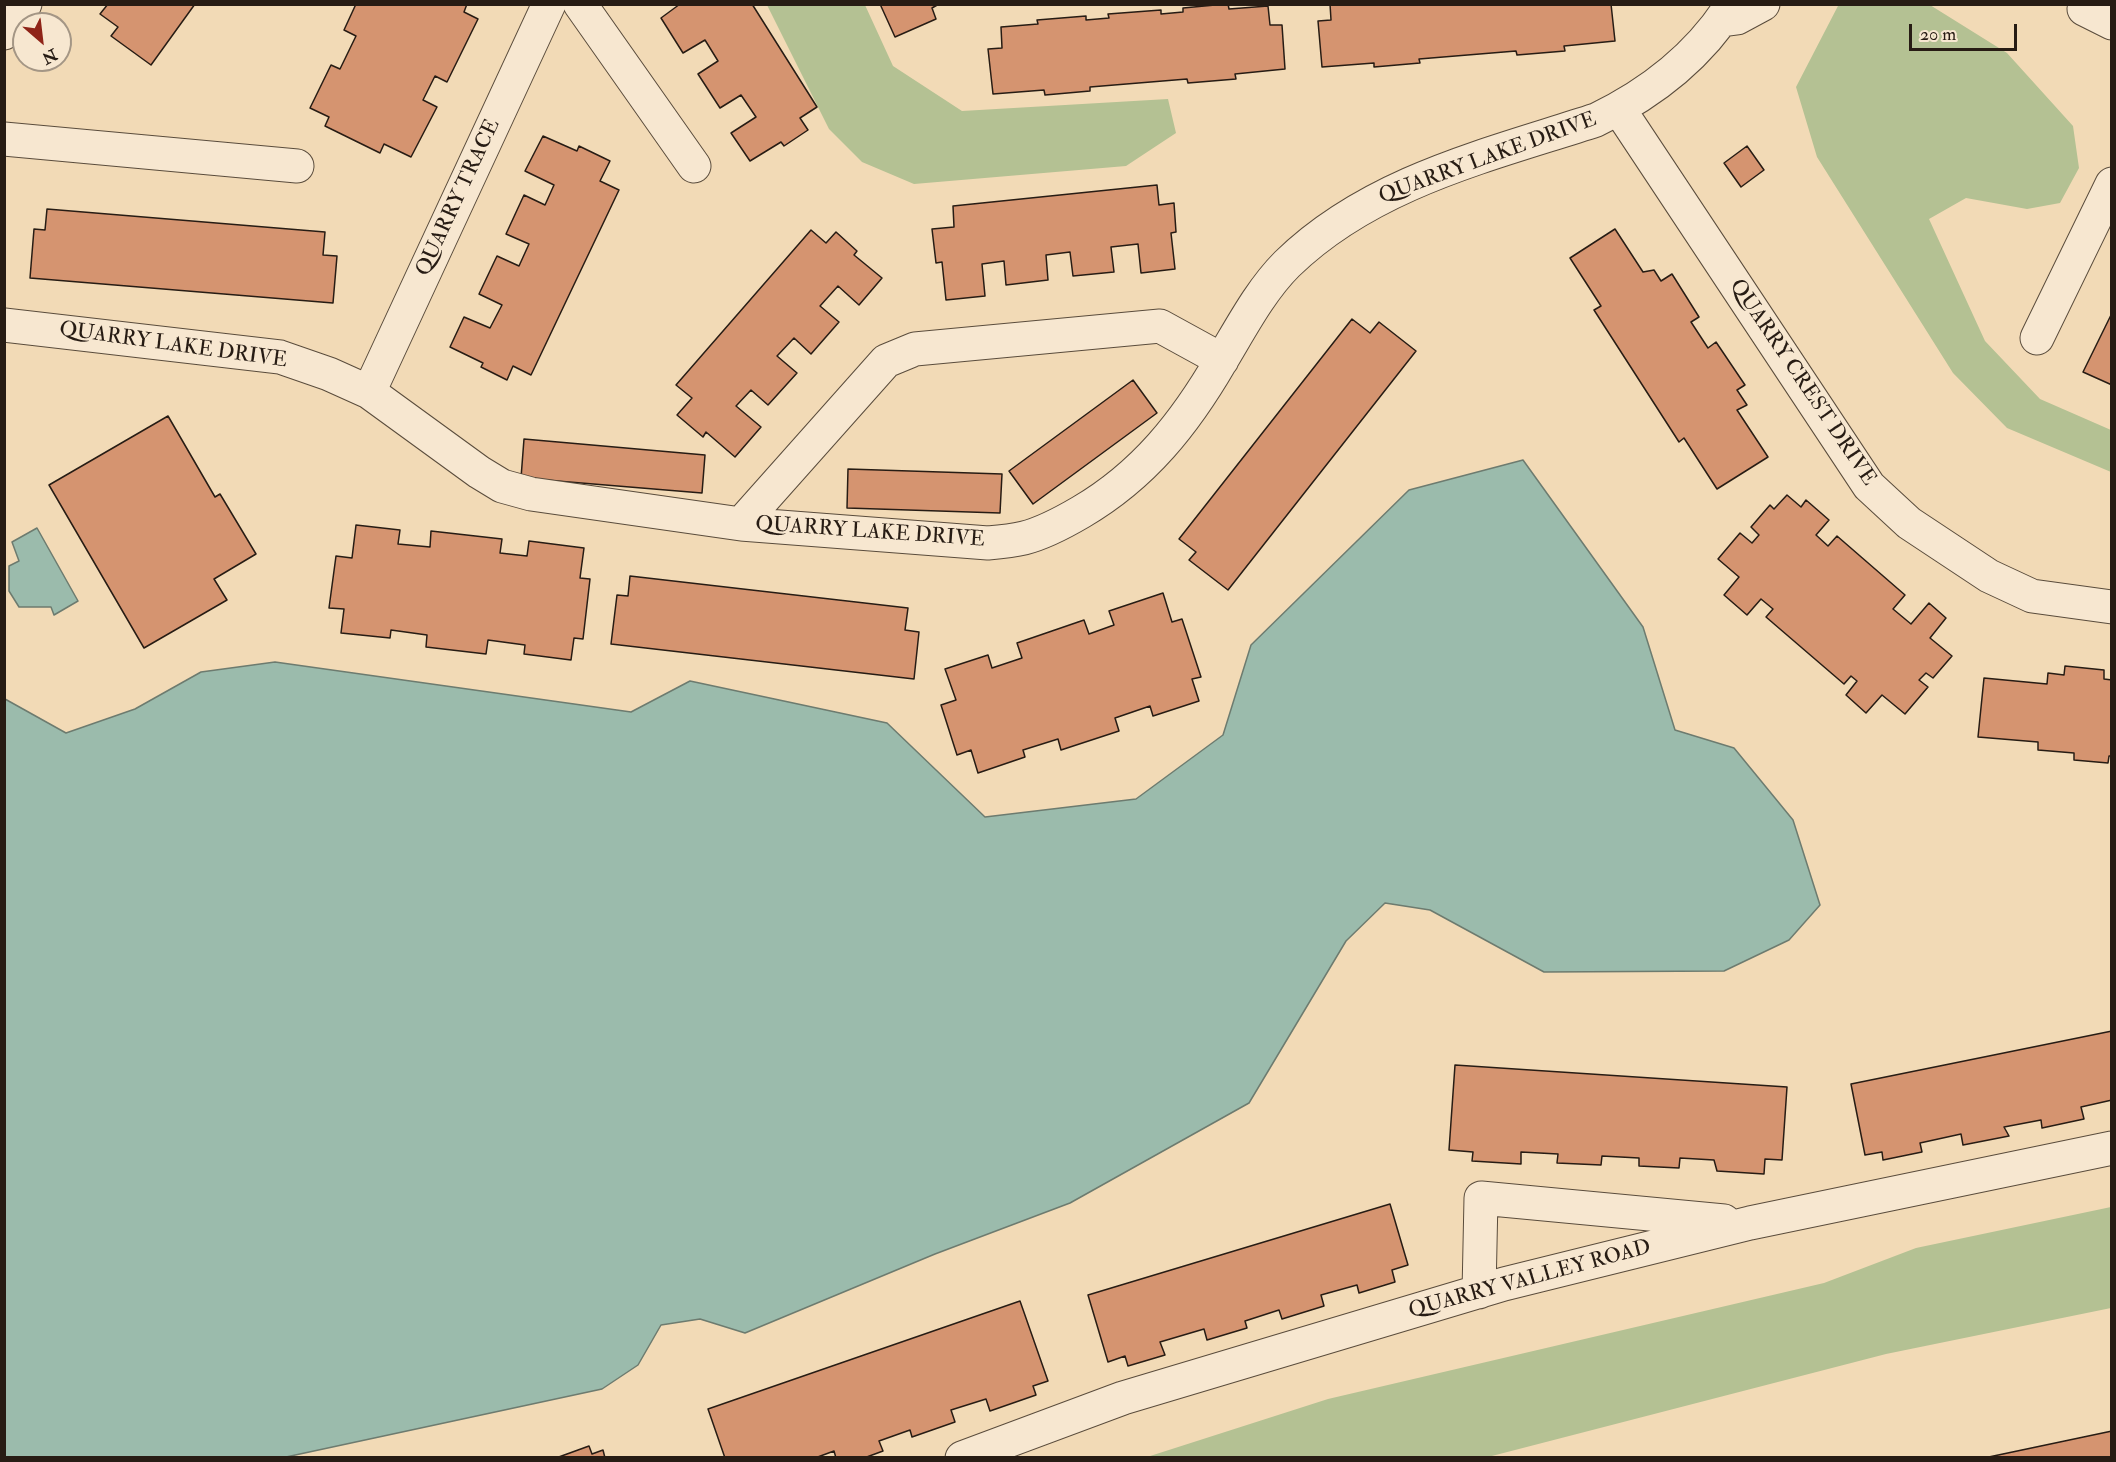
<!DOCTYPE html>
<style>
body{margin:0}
#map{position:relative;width:2116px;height:1462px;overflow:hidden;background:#f2dab6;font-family:"IM FELL Double Pica",serif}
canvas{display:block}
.frame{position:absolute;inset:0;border:6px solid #271c14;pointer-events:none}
.north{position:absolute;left:12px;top:12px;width:60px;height:60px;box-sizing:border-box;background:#f7e7d0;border:2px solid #a49685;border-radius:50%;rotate:152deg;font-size:16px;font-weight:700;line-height:24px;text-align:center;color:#271c14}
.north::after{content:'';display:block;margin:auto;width:21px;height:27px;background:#8f2418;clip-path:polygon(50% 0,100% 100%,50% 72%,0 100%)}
.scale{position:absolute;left:1909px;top:24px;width:108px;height:27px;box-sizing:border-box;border:3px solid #271c14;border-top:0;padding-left:8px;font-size:18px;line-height:21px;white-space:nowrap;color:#271c14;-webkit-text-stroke:4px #f7e7d0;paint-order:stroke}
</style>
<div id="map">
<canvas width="2116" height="1462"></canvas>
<div class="frame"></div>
<div class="north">N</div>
<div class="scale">20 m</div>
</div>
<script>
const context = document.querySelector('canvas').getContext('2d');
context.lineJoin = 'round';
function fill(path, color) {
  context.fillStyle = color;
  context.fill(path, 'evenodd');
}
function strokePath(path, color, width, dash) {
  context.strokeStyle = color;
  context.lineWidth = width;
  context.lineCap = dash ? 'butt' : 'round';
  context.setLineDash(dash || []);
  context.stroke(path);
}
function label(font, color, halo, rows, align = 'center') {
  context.font = font + ' "IM FELL Double Pica",serif';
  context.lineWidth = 4.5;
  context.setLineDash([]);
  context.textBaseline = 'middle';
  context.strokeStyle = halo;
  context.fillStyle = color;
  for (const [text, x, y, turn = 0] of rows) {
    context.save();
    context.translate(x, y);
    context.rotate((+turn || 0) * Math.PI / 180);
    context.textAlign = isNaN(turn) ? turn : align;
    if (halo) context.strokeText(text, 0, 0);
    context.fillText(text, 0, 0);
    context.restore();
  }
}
fill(new Path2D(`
 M1839,4L1930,5L2007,53L2073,126L2079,168L2060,203L2027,209L1966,198L1929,219L1985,341L2040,399L2111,430V472L2007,428L1953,373L1817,157L1796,87Z
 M767,5H865L893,66L962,111L1168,99L1176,133L1126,166L914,184L862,162L829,129Z
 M2111,1207V1308L1886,1354L1488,1457H1147L1328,1399L1824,1283L1916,1248Z`), '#b4c193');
const water = new Path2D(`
 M1523,460L1643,627L1675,730L1734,748L1793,820L1820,905L1789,940L1724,971L1544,972L1430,910L1385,903L1346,941L1249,1103L1070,1203L935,1254L745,1333L700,1319L661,1325L638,1365L602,1389L286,1457H5V699L66,733L135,709L201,672L275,662L631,712L690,681L887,723L985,817L1136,799L1223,735L1251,645L1409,490Z
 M37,528L78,601L54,615L51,607H19L9,591V566L19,561L12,542Z`);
fill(water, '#9bbbac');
strokePath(water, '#6d7b6f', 1.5);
const building = new Path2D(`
 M108,4H195L151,65L111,36L118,27L100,14Z
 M356,4H467L464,12L478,19L447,82L435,76L423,100L437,107L411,157L384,144L380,153L325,126L329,117L310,108L331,65L340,69L356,36L344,30Z
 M680,4H752L817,107L800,118L808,130L784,146L781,142L750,161L731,133L756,117L741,95L720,108L698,74L718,61L705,40L683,53L661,18Z
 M880,4H939L932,8L936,19L895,37Z
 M1226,4H1228L1229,9L1268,6L1270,25H1282L1285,69L1235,74L1236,79L1188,83L1187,79L1090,87V91L1045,95L1044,90L993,94L988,49L1002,48L1001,27L1038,24L1037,20L1086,16V20L1109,18L1108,14L1161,10V14L1183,12V8Z
 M1330,4H1611L1615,41L1564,46L1565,51L1517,55L1516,51L1419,59L1420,63L1374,67V63L1322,67L1318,21L1331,20Z
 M543,136L577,151L579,146L610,161L600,181L619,190L531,375L513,366L507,380L481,367L483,363L450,347L464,317L490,328L502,305L479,294L497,256L519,266L529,244L506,234L524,195L545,205L554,185L525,171Z
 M1747,146L1764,170L1741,187L1724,163Z
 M1157,185L1159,205L1174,203L1176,232L1171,233L1175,269L1141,273L1138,244L1111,247L1114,272L1073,276L1070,252L1046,255L1048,280L1006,285L1004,261L982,264L985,296L946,300L942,262L936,263L932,229L954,227L953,206Z
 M47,209L325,232L323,255L337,256L333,303L30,278L34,229L45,230Z
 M1615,229L1643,272L1654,270L1661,281L1672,274L1699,317L1691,322L1708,348L1716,342L1745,385L1737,390L1747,405L1737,410L1768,457L1717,489L1684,438L1679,442L1594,310L1601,306L1570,258Z
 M811,230L826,243L836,232L857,251L854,255L882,278L859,305L838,286L820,306L839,322L811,354L794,338L777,356L797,373L768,405L751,390L736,406L761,427L735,457L706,432L703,437L677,415L692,398L676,385Z
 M2112,313V385L2083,372Z
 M1352,319L1370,333L1379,322L1416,351L1228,590L1189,560L1196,552L1179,539Z
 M1133,380L1157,413L1033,504L1009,471Z
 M168,416L215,497L220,494L256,554L214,579L227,600L144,648L49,485Z
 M524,439L705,455L702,493L521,478Z
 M848,469L1002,474L1000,513L847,508Z
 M1787,495L1801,507L1806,500L1829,520L1816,535L1828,546L1837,536L1905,595L1893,609L1911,624L1929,603L1946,618L1930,638L1952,656L1933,678L1926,673L1919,680L1928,687L1905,714L1882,695L1866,713L1846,695L1857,681L1851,676L1844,684L1766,617L1773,609L1761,599L1747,615L1724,595L1739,577L1718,559L1740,533L1752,543L1759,535L1751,527L1770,505L1774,509Z
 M356,525L400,530L398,544L430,547L431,531L502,539L500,553L527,556L529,541L584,548L580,578L590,579L583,639L574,638L571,660L524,654L525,645L488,640L486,654L426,647L427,635L391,630L390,638L341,633L344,609L329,608L336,556L352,558Z
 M630,576L908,608L905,630L919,632L914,679L611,644L617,595L628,596Z
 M1163,593L1172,622L1182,619L1201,677L1192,679L1199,701L1153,716L1150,706L1115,718L1119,731L1061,750L1058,739L1023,750L1025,757L978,773L971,750L957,755L941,705L956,700L945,669L988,655L992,668L1022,658L1017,643L1084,620L1089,634L1114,625L1109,611Z
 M2065,666L2104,670V679L2112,680V756H2109L2108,763L2074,760V753L2038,750V742L1978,737L1984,678L2047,684L2048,673L2064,675Z
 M2112,1031V1100L2081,1107L2084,1119L2042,1128L2041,1120L2004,1127L2009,1136L1963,1145L1961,1134L1920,1143L1922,1152L1883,1160L1882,1152L1865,1155L1851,1084Z
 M1455,1065L1787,1087L1782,1160L1765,1159L1764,1174L1717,1171L1714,1160L1680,1158L1679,1168L1639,1166V1158L1602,1156L1601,1165L1557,1163L1558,1154L1521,1152V1164L1472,1161L1473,1152L1449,1150Z
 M1390,1204L1408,1265L1392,1270L1395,1282L1359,1293L1357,1285L1321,1295L1324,1306L1282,1319L1279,1310L1245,1321L1247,1328L1207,1340L1204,1329L1160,1342L1165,1355L1128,1366L1125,1356L1108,1362L1088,1295Z
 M1020,1301L1048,1381L1033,1386L1036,1395L990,1411L986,1399L951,1410L955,1422L912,1437L910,1430L879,1441L883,1451L864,1458H836L834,1451L815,1458H725L708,1409Z
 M2112,1431V1458H1984Z
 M589,1446L592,1454L603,1450L605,1458H556Z`);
fill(building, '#d59470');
strokePath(building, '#271c14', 1.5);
const minor = new Path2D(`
 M580,4L694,166
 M2084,9L2112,23
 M1722,20L1737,18L1763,4
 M4,33L25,4
 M1619,109L1869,486L1909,523L1989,576L2032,596L2112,607
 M4,139L297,166
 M4,325L280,357L329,374L369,392L479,472L502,486L531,494L741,524L988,543C1000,542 1012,541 1024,538C1044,533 1064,522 1081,512C1144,475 1185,423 1221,361C1241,328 1260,291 1287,264C1371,182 1489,155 1596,120C1650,94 1699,56 1732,4
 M2037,338L2112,184
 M369,392L549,4
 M741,524L886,361L915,349L1160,326L1222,360
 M1479,1292L1481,1198L1724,1221
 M962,1458L1123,1398L1504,1284L1750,1223L2112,1148`);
strokePath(minor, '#5a4c3c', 35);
strokePath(minor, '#f7e7d0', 33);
label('21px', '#271c14', '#f7e7d0', [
 ["QUARRY LAKE DRIVE",1488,159,-20],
 ["QUARRY TRACE",459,198,-65],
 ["QUARRY LAKE DRIVE",173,346,8],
 ["QUARRY CREST DRIVE",1802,383,56],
 ["QUARRY LAKE DRIVE",870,533,4],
 ["QUARRY VALLEY ROAD",1530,1280,-15]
]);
</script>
